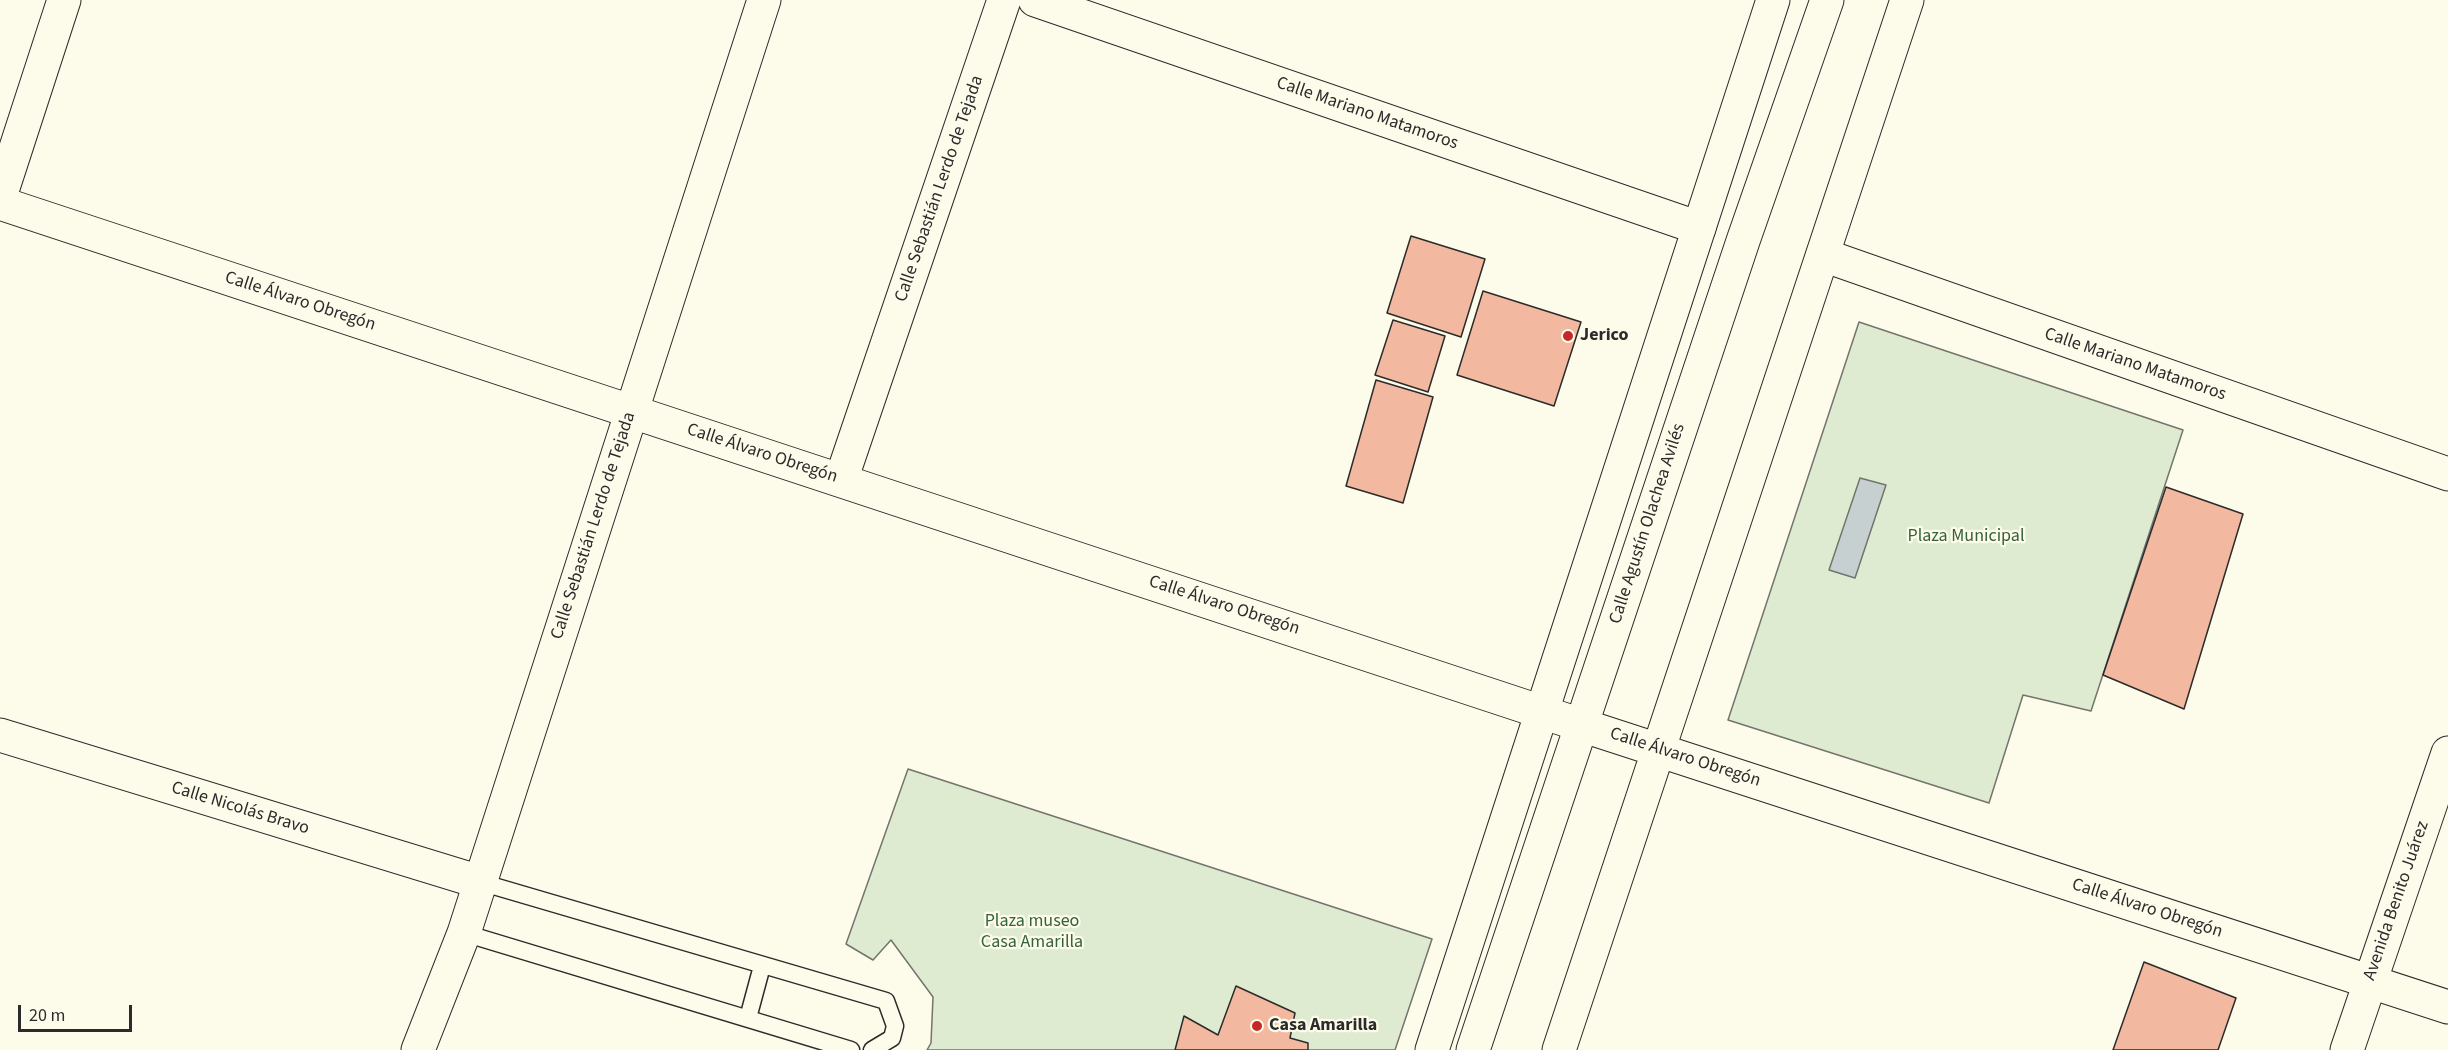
<!DOCTYPE html>
<meta charset="utf-8">
<style>
body{margin:0}
#map{position:relative;width:2448px;height:1050px;overflow:hidden;background:#fdfbea;font-family:"Source Sans 3",sans-serif}
canvas{display:block}
.scale{position:absolute;left:18px;top:1005px;width:114px;height:27px;box-sizing:border-box;border:3px solid #2b2b2b;border-top:0;padding-left:8px;font-size:18px;line-height:21px;white-space:nowrap;color:#2b2b2b;-webkit-text-stroke:4px #fdfbea;paint-order:stroke}
</style>
<div id="map">
<canvas width="2448" height="1050"></canvas>
<div class="scale">20 m</div>
</div>
<script>
const context = document.querySelector('canvas').getContext('2d');
context.lineJoin = 'round';
function fill(path, color) {
  context.fillStyle = color;
  context.fill(path, 'evenodd');
}
function strokePath(path, color, width, dash) {
  context.strokeStyle = color;
  context.lineWidth = width;
  context.lineCap = dash ? 'butt' : 'round';
  context.setLineDash(dash || []);
  context.stroke(path);
}
function label(font, color, halo, rows, align = 'center') {
  context.font = font + ' "Source Sans 3",sans-serif';
  context.lineWidth = 4.5;
  context.setLineDash([]);
  context.textBaseline = 'middle';
  context.strokeStyle = halo;
  context.fillStyle = color;
  for (const [text, x, y, turn = 0] of rows) {
    context.save();
    context.translate(x, y);
    context.rotate((+turn || 0) * Math.PI / 180);
    context.textAlign = isNaN(turn) ? turn : align;
    if (halo) context.strokeText(text, 0, 0);
    context.fillText(text, 0, 0);
    context.restore();
  }
}
const green = new Path2D(`
 M1859,322L2183,430L2091,711L2023,695L1989,803L1728,720Z
 M908,769L1432,939L1395,1050H927L931,1043L933,997L891,940L873,960L846,944Z`);
fill(green, '#deebd1');
strokePath(green, '#74746e', 1.5);
const water = new Path2D(`
 M1860,478L1886,485L1855,578L1829,570Z`);
fill(water, '#c7d0d0');
strokePath(water, '#74746e', 1.5);
const building = new Path2D(`
 M1411,236L1485,259L1461,337L1387,313Z
 M1483,291L1581,322L1554,406L1457,375Z
 M1393,320L1445,336L1428,392L1375,375Z
 M1376,380L1433,397L1403,503L1346,486Z
 M2166,487L2243,514L2184,709L2103,675Z
 M2144,962L2236,998L2218,1050H2113Z
 M1236,986L1295,1013L1290,1038L1308,1043V1050H1175L1184,1016L1218,1035Z`);
fill(building, '#f2b8a0');
strokePath(building, '#2b2b2b', 1.5);
const lane = new Path2D(`
 M480,882L886,1001L895,1026L892,1038L872,1050
 M464,933L851,1050
 M748,1018L762,966`);
const street = new Path2D(`
 M1035,0L1699,228
 M0,197L64,0
 M0,203L1581,725
 M1823,255L2448,474
 M841,480L1004,0
 M0,735L480,882
 M418,1050L464,933L764,0
 M2347,1050L2448,753`);
const secondary = new Path2D(`
 M1581,725L2448,1007
 M1432,1050L1773,0
 M1559,1050L1907,0`);
const highway = new Path2D(`
 M1473,1050L1743,241L1827,0`);
strokePath(lane, '#2b2b2b', 19);
strokePath(street, '#2b2b2b', 35);
strokePath(secondary, '#2b2b2b', 35);
strokePath(highway, '#2b2b2b', 35);
strokePath(lane, '#fdfbea', 16);
strokePath(street, '#fdfbea', 33);
strokePath(secondary, '#fdfbea', 33);
strokePath(highway, '#fdfbea', 33);
for (const [x, y, r, color] of [
 [1568,336,6,"#c62828"],
 [1257,1026,6,"#c62828"]
]) {
  const dot = new Path2D();
  dot.arc(x, y, r, 0, 2 * Math.PI);
  context.fillStyle = color;
  context.fill(dot);
  strokePath(dot, '#fdfbea', 2);
}
label('18px', '#2b2b2b', '#fdfbea', [
 ["Calle Mariano Matamoros",1367,114,19],
 ["Calle Sebastián Lerdo de Tejada",940,189,-71],
 ["Calle Álvaro Obregón",300,302,18],
 ["Calle Mariano Matamoros",2135,365,19],
 ["Calle Álvaro Obregón",762,454,18],
 ["Calle Agustín Olachea Avilés",1648,524,-72],
 ["Calle Sebastián Lerdo de Tejada",594,526,-72],
 ["Calle Álvaro Obregón",1224,606,18],
 ["Calle Álvaro Obregón",1685,758,18],
 ["Calle Nicolás Bravo",240,809,17],
 ["Avenida Benito Juárez",2397,901,-71],
 ["Calle Álvaro Obregón",2147,909,18]
]);
label('bold 18px', '#2b2b2b', '#fdfbea', [
 ["Jerico",1580,336],
 ["Casa Amarilla",1269,1026]
], 'left');
label('18px', '#34623c', '#fdfbea', [
 ["Plaza Municipal",1966,537],
 ["Plaza museo",1032,922],
 ["Casa Amarilla",1032,943]
]);
</script>
